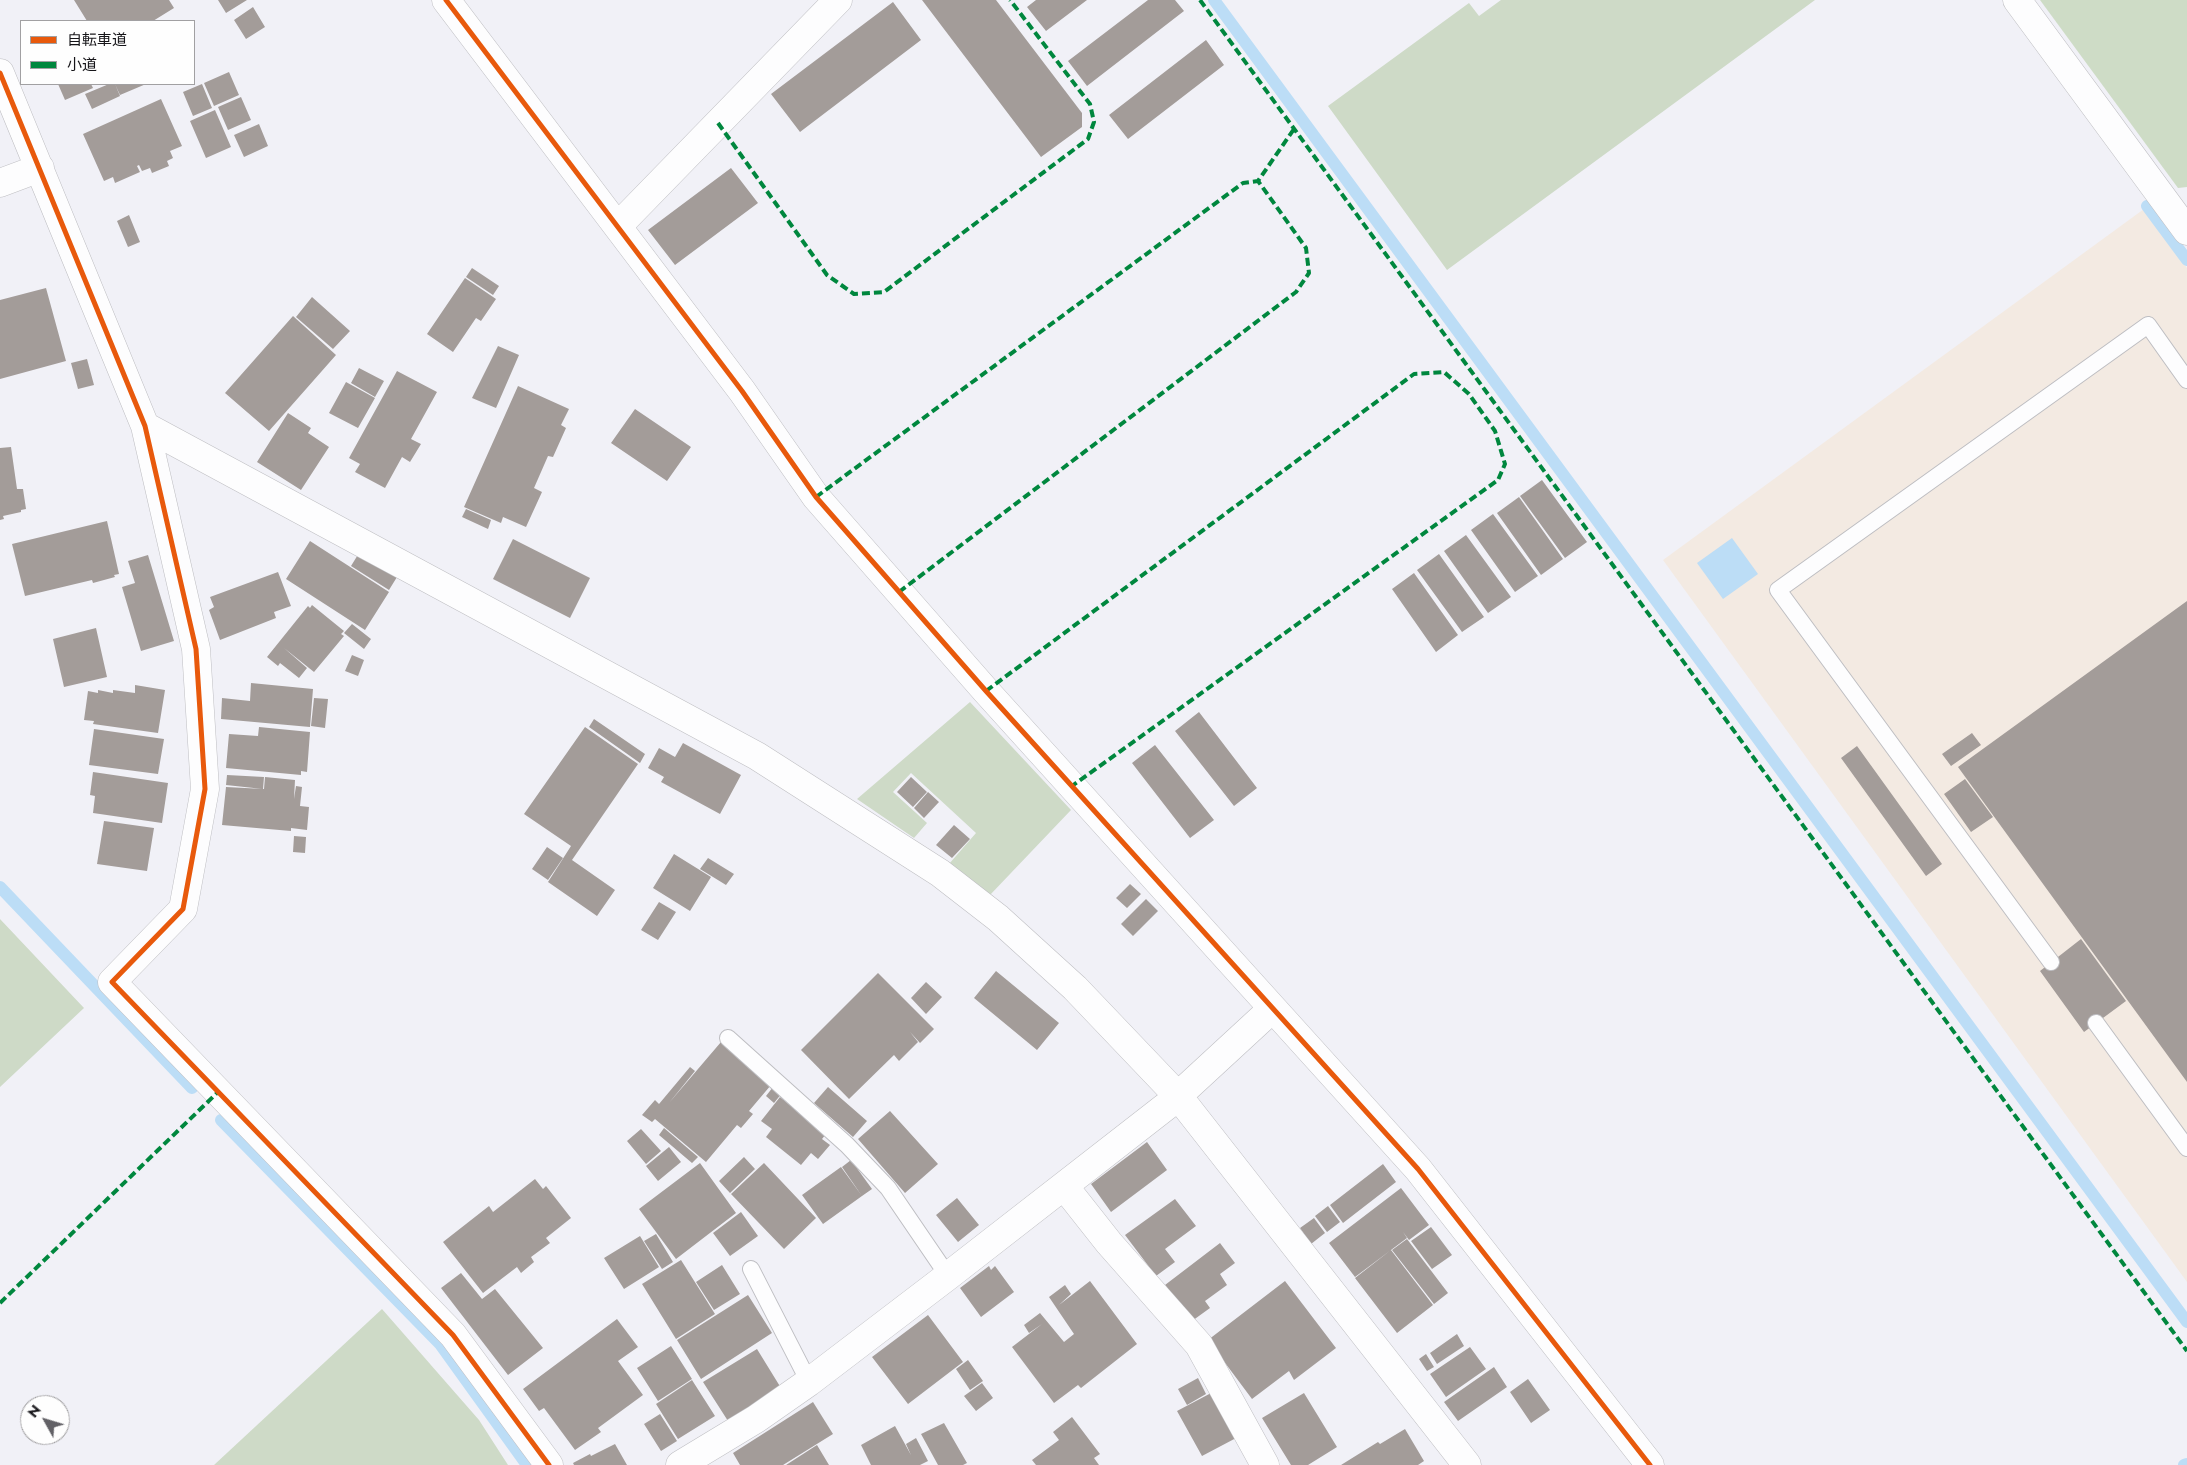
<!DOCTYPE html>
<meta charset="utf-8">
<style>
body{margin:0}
#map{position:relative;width:2187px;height:1465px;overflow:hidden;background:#f1f1f7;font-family:Jost,"Noto Sans JP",sans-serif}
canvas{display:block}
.legend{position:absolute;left:20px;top:20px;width:175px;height:65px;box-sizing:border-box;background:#fefefe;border:1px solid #a1a0a2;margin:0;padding:6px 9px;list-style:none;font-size:15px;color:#151418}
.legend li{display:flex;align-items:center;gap:10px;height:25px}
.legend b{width:25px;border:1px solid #a1a0a2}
.north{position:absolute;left:20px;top:1395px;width:50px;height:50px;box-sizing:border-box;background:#fefefe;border:1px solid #a1a0a2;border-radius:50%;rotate:309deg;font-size:14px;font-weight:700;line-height:20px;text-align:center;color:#151418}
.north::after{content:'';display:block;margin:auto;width:18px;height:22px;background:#626166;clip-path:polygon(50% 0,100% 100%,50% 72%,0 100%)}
</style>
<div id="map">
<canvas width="2187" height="1465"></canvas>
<ul class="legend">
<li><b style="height:6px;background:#e8590c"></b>自転車道</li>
<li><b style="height:6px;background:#00873e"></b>小道</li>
</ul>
<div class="north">N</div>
</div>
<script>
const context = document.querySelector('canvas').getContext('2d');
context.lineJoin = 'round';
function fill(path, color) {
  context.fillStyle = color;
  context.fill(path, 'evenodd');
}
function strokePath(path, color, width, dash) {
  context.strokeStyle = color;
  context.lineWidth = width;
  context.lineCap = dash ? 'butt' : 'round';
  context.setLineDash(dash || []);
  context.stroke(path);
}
fill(new Path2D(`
 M2144,209L2187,268V1282L1663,560Z`), '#f3eae2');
fill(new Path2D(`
 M1501,0H1815L1447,270L1328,106L1469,3L1479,16Z
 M970,702L1071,810L990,895L949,864L976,833L911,773L893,792L927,823L914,838L857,799Z
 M0,919L84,1008L0,1087Z
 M382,1309L479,1420L508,1465H214Z`), '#cedac7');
fill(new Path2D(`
 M2040,0H2187V187L2178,188Z`), '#cedcc6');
fill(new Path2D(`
 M1732,538L1758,574L1723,599L1697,563Z`), '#bcddf6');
strokePath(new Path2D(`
 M1214,0L2187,1322
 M2147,206L2187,260
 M0,887L192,1088
 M221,1120L440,1344L527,1465
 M2184,1465L2187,1464`), '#bcddf6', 12);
fill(new Path2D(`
 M74,0H169L174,8L153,21H87Z
 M218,0H247L226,13Z
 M922,0H996L1082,113V127L1041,157Z
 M1036,0H1087L1046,31L1027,7Z
 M1148,0H1175L1184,11L1087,86L1068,61Z
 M893,2L921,40L800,132L771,94Z
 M253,7L265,27L246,39L234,20Z
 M1206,40L1224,65L1128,139L1109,115Z
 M229,72L239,95L214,106L204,83Z
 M58,84H91L93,88L65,100Z
 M109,84H115L120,96L92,109L85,94Z
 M115,84H146L120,95Z
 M202,84L212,108L193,116L183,92Z
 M241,97L251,120L228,130L218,107Z
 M161,99L182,146L170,151L173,158L167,161L169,166L152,173L150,168L142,171L139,165L137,166L140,172L115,183L113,177L104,181L83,134Z
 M215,110L231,147L206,158L190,121Z
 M259,124L268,146L244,157L234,135Z
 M731,168L758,203L675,265L648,230Z
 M129,215L140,242L128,247L117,221Z
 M472,268L499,286L493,295L466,277Z
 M465,278L496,299L481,321L476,318L453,352L427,334Z
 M46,288L66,361L0,379V300Z
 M312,297L350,331L333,349L296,317Z
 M293,316L336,355L269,431L225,393Z
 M498,346L519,355L496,408L472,398Z
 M87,359L94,385L78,389L71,363Z
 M359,368L384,381L375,397L351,383Z
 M397,371L437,392L411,439L421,444L410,462L402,457L385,488L355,472L360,464L349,458Z
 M346,382L375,398L358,428L329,413Z
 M518,386L569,409L561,425L566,428L553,457L548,456L534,488L542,492L526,527L503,517L501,523L464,507Z
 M635,409L691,447L667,481L611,443Z
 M288,413L311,428L308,433L329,447L301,490L257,462Z
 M11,447L17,489H23L26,509L21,510V512L3,516L4,519L0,520V448Z
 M1542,480L1587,542L1565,558L1520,496Z
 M1519,497L1563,559L1541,575L1497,513Z
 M466,509L491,520L488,529L462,517Z
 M1493,514L1538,576L1515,592L1471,530Z
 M107,521L119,574L114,575L115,577L93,583L92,580L25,596L12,544Z
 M1466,535L1511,597L1488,613L1444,551Z
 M513,539L590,578L570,618L493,579Z
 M310,541L389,592L365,630L286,579Z
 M359,553L397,577L389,590L351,566Z
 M1439,554L1484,617L1462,632L1417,570Z
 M148,555L174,641L141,651L122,587L135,583L128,561Z
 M278,572L291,606L274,612L276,618L220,640L209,610L214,607L210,597Z
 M1414,573L1458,635L1436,652L1392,589Z
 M2187,601V1082L1958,767Z
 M312,605L344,631L341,634L344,636L314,672L284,648L307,668L299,678L280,663L278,666L267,657L308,606L310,608Z
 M352,624L371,639L364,649L344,633Z
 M96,628L107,677L64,687L53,639Z
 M352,655L364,660L358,676L345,671Z
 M251,683L313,689L310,727L221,719L222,698L250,701Z
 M135,685L165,690L158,733L93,724L94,721L84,720L88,691L98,693V690L113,693V690L135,693Z
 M314,698L328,699L325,728L311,726Z
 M1199,712L1257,788L1234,806L1175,731Z
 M594,719L645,754L640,763L589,727Z
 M259,727L310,732L307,772L301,771V775L226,768L229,734L258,736Z
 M585,727L638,764L572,860L615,890L597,916L548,882L571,846L524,814Z
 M94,729L164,739L158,774L89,765Z
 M1972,733L1981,745L1951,766L1942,754Z
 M683,743L741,775L720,814L661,782L664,777L648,768L659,748L675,757Z
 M1155,745L1214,820L1190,838L1132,763Z
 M1857,746L1942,864L1926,876L1841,758Z
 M93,772L168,783L162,823L93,813L95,796L90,795Z
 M227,775L264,777L263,789L226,785Z
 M265,777L295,780L294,799L296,786L302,787L300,806L309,807L307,830L291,828V831L222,825L226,787L264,789Z
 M911,777L927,792L913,807L897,792Z
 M1965,779L1993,817L1971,832L1944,794Z
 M928,792L939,802L924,818L914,808Z
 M104,821L154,828L147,871L97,864Z
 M954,825L970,839L952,858L936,845Z
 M294,836L306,837L305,853L293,852Z
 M547,847L563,858L548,880L532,869Z
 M674,854L711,877L690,911L653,888Z
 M708,858L734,874L726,885L700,869Z
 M1130,884L1141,894L1127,908L1116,898Z
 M1146,899L1158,911L1133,936L1121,924Z
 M659,902L676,912L658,940L641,930Z
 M2081,939L2126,1001L2084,1032L2040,971Z
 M996,971L1059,1023L1037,1050L974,998Z
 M878,973L934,1029L920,1043L910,1032L918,1042L899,1061L894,1055L849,1099L801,1050Z
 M926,982L942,997L926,1014L911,998Z
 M721,1042L771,1085L749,1111L753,1114L741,1128L737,1125L706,1162L655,1119L652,1122L642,1115L655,1100L659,1104L690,1067L695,1071L669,1103Z
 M773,1087L782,1093L774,1103L766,1096Z
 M828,1087L867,1121L853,1137L814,1103Z
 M780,1097L826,1134L822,1139L830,1145L818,1159L811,1153L801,1165L766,1137L772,1129L761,1121Z
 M890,1111L938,1164L905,1193L858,1139Z
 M664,1128L698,1157L692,1163L659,1135Z
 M641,1129L661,1151L646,1164L627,1141Z
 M1147,1142L1167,1170L1111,1212L1091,1184Z
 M669,1147L681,1162L658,1181L646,1166Z
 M744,1157L755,1169L730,1193L719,1181Z
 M851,1160L872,1189L862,1196L842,1167Z
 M700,1163L736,1213L676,1259L639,1209Z
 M764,1163L816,1218L784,1249L731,1194Z
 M1383,1164L1396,1182L1343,1223L1330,1205Z
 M841,1167L862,1196L823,1224L802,1195Z
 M535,1179L543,1189L546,1186L571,1218L546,1238L550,1243L531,1257L534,1262L521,1273L517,1267L483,1293L443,1242L489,1206L493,1212Z
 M1401,1188L1429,1225L1409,1240L1403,1232L1407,1238L1355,1277L1329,1243Z
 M957,1198L979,1225L958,1242L936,1215Z
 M1175,1199L1196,1226L1165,1249L1175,1262L1156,1276L1125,1235Z
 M1328,1206L1340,1222L1327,1232L1315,1216Z
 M741,1212L758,1236L730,1256L713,1233Z
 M1314,1218L1325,1233L1311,1244L1300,1228Z
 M1431,1227L1452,1255L1432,1269L1411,1241Z
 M656,1234L673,1262L662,1269L644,1241Z
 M640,1236L659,1267L624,1289L604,1258Z
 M1407,1239L1448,1293L1434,1304L1392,1250Z
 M1220,1243L1235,1263L1220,1274L1227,1285L1205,1301L1210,1308L1192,1321L1165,1285Z
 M1391,1250L1433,1305L1397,1333L1355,1278Z
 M681,1260L715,1314L676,1339L642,1284Z
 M722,1265L740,1294L714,1310L696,1282Z
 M989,1266L991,1270L995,1266L1014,1292L981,1317L960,1288Z
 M461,1273L482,1299L495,1289L543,1348L508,1375L441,1288Z
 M1090,1281L1137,1344L1081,1388L1078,1385L1054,1403L1012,1347L1042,1324L1029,1333L1024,1325L1040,1313L1064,1342L1074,1334L1049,1297L1065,1285L1071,1294L1059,1305Z
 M1285,1281L1336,1348L1294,1380L1289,1371L1252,1399L1208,1340Z
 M748,1295L772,1333L701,1379L677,1340Z
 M928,1315L963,1362L908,1404L872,1357Z
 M617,1319L638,1347L618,1361L643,1395L598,1428L601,1432L575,1450L544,1408L539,1411L523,1389Z
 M1457,1334L1464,1346L1437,1364L1430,1353Z
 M671,1346L692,1379L658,1401L637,1368Z
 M1470,1347L1486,1369L1446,1397L1430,1374Z
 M757,1349L781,1388L728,1421L703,1382Z
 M1426,1354L1434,1367L1427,1371L1419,1359Z
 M968,1360L983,1381L970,1390L956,1369Z
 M1494,1367L1507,1387L1458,1421L1444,1402Z
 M1198,1378L1206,1394L1187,1405L1178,1389Z
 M1528,1379L1550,1410L1531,1423L1510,1392Z
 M692,1380L715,1416L678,1439L656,1404Z
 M982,1383L993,1398L976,1411L964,1396Z
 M1213,1392L1238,1437L1202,1456L1177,1411Z
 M1304,1393L1337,1447L1308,1465H1291L1262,1418Z
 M813,1402L833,1434L783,1465H740L733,1453Z
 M660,1414L677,1441L661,1451L644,1424Z
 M1072,1417L1100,1454L1094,1458L1099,1465H1036L1032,1460L1059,1440L1053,1432Z
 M944,1423L967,1463L963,1465H938L921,1434Z
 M895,1426L911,1455L906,1444L916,1438L928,1461L920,1465H871L861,1445Z
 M1405,1429L1424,1461L1418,1465H1341L1378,1442L1380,1444Z
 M615,1444L627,1465H574L573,1463L590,1454L591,1456Z
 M817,1445L829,1465H786Z`), '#a39c99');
const lane = new Path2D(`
 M2051,962L1778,590L2148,325L2187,380
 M2096,1023L2187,1148
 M728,1038L847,1145L888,1188L948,1276
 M751,1269L809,1382`);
const street = new Path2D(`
 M446,0L742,391L816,497L986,691L1418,1169L1650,1465
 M2017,0L2187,231
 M0,73L145,426L196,649L205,789L183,909L112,982L453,1335L549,1465
 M0,183L40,168
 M618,226L838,0
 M145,426L757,756L940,873L998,918L1075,988L1178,1096L1467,1465
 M1064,1186L1109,1243L1199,1345L1265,1465
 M680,1465L756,1419L809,1382L948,1276L1169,1104L1272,1009`);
strokePath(lane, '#bebec2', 18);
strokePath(street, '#bebec2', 29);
strokePath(lane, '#fdfdfe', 16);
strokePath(street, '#fdfdfe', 28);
strokePath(new Path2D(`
 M1200,0L2187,1351
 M718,123L827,275L854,294L884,292L1088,139L1094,122L1090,104L1010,0
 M816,497L1243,183L1258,181L1294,129
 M899,592L1296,292L1309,273L1306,248L1258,181
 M986,691L1414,374L1444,372L1469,394L1495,431L1505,464L1498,480L1072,786
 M0,1303L218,1092`), '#00873e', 4, [8, 4]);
strokePath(new Path2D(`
 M446,0L742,391L816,497L986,691L1418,1169L1650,1465
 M0,73L145,426L196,649L205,789L183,909L112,982L453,1335L549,1465`), '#e8590c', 5);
</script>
